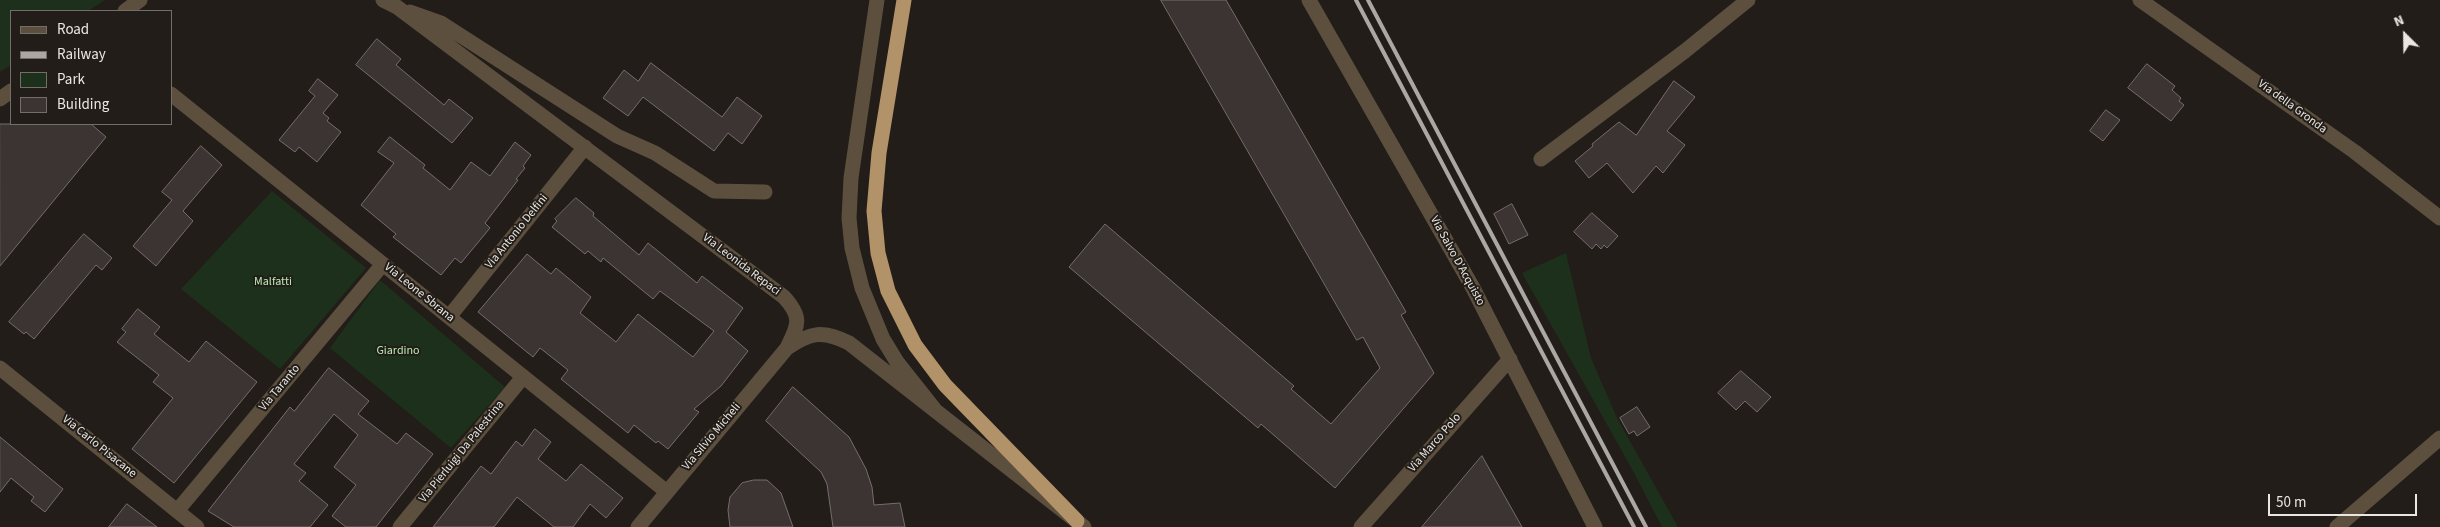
<!DOCTYPE html>
<style>
body{margin:0}
#map{position:relative;width:2440px;height:527px;overflow:hidden;background:#221d18;font-family:"Source Sans 3",sans-serif}
canvas{display:block}
.legend{position:absolute;left:10px;top:10px;width:162px;height:115px;box-sizing:border-box;background:#221d18;border:1px solid #726e69;margin:0;padding:6px 9px;list-style:none;font-size:15px;color:#eae7e3}
.legend li{display:flex;align-items:center;gap:10px;height:25px}
.legend b{width:25px;border:1px solid #726e69}
.north{position:absolute;left:2380px;top:10px;width:50px;height:50px;-webkit-text-stroke:4px #221d18;paint-order:stroke;rotate:337deg;font-size:14px;font-weight:700;line-height:20px;text-align:center;color:#eae7e3}
.north::after{content:'';display:block;margin:auto;width:18px;height:22px;background:#eae7e3;clip-path:polygon(50% 0,100% 100%,50% 72%,0 100%)}
.scale{position:absolute;left:2268px;top:494px;width:149px;height:22px;box-sizing:border-box;border:2px solid #eae7e3;border-top:0;padding-left:6px;font-size:15px;line-height:18px;white-space:nowrap;color:#eae7e3;-webkit-text-stroke:4px #221d18;paint-order:stroke}
</style>
<div id="map">
<canvas width="2440" height="527"></canvas>
<ul class="legend">
<li><b style="height:6px;background:#5c4f3e"></b>Road</li>
<li><b style="height:6px;background:#aba7a3"></b>Railway</li>
<li><b style="height:14px;background:#1d301c"></b>Park</li>
<li><b style="height:14px;background:#3c3433"></b>Building</li>
</ul>
<div class="north">N</div>
<div class="scale">50 m</div>
</div>
<script>
const context = document.querySelector('canvas').getContext('2d');
context.lineJoin = 'round';
function fill(path, color) {
  context.fillStyle = color;
  context.fill(path, 'evenodd');
}
function strokePath(path, color, width, dash) {
  context.strokeStyle = color;
  context.lineWidth = width;
  context.lineCap = dash ? 'butt' : 'round';
  context.setLineDash(dash || []);
  context.stroke(path);
}
function label(font, color, halo, rows, align = 'center') {
  context.font = font + ' "Source Sans 3",sans-serif';
  context.lineWidth = 4;
  context.setLineDash([]);
  context.textBaseline = 'middle';
  context.strokeStyle = halo;
  context.fillStyle = color;
  for (const [text, x, y, turn = 0] of rows) {
    context.save();
    context.translate(x, y);
    context.rotate((+turn || 0) * Math.PI / 180);
    context.textAlign = isNaN(turn) ? turn : align;
    if (halo) context.strokeText(text, 0, 0);
    context.fillText(text, 0, 0);
    context.restore();
  }
}
fill(new Path2D(`
 M0,0H105L88,11H11V65L0,72Z
 M272,191L366,268L280,369L181,289Z
 M1566,253L1591,358L1617,418L1678,527H1662L1633,471L1522,273Z
 M380,280L505,387L451,448L330,348Z`), '#1d301c');
const building = new Path2D(`
 M1161,0H1226L1406,312L1401,315L1434,373L1335,488L1261,424L1258,428L1069,267L1105,224L1294,386L1291,389L1331,424L1380,368L1363,337L1357,340Z
 M377,39L401,59L396,65L444,105L449,99L473,118L452,143L356,65Z
 M651,63L722,117L737,97L762,116L742,144L728,133L714,151L643,97L628,116L603,98L624,70L638,81Z
 M2147,64L2175,86L2172,90L2181,98L2179,101L2184,105L2171,121L2128,88Z
 M318,79L338,95L323,113L329,118L327,121L341,132L317,162L299,147L295,152L279,140L315,96L309,91Z
 M1674,81L1695,97L1667,131L1685,145L1663,173L1656,166L1633,193L1607,163L1589,178L1575,161L1593,146L1592,144L1619,122L1636,135Z
 M2106,110L2120,120L2103,141L2090,131Z
 M0,124H91L106,137L0,266Z
 M390,137L425,165L423,168L450,190L471,162L490,176L515,142L531,155L523,166L525,168L516,179L518,180L485,223L490,228L461,263L455,258L441,275L393,237L396,234L361,205L394,163L378,152Z
 M201,146L222,165L183,211L193,221L156,266L133,246L172,200L162,192Z
 M576,198L594,213L593,216L639,255L648,243L697,283L702,276L743,308L726,332L748,351L721,386L694,409L699,412L668,449L658,441L656,443L634,425L628,433L561,379L568,370L540,348L533,357L478,312L527,254L551,274L556,268L591,297L580,313L616,342L638,314L693,357L714,331L660,291L653,299L603,258L601,262L588,251L585,254L552,227L557,221L555,219Z
 M1512,204L1528,235L1509,244L1494,214Z
 M1592,213L1618,236L1607,248L1604,245L1601,249L1596,244L1592,249L1574,232Z
 M84,234L112,258L102,270L96,265L34,339L26,332L24,334L9,322Z
 M138,309L160,327L154,334L189,362L206,341L257,382L174,483L132,449L173,398L153,382L159,375L117,342L126,332L122,329Z
 M329,368L369,401L358,414L397,444L406,433L433,454L376,527H346L332,516L356,485L334,467L358,435L334,414L294,464L306,473L299,481L328,505L310,527H234L208,511L290,407L294,411Z
 M1741,371L1771,397L1757,412L1745,401L1736,410L1718,393Z
 M793,387L849,437L866,469L872,487L874,505L900,503L905,527H833L827,484L821,472L766,421Z
 M1637,407L1650,427L1637,436L1634,431L1629,434L1620,418Z
 M535,429L551,442L538,459L566,481L581,464L623,498L606,518L590,504L573,527H554L517,497L494,527H433L481,466L491,474L516,441L522,446Z
 M0,437L63,489L45,512L31,501L34,497L11,478L0,492Z
 M1482,456L1522,527H1422Z
 M754,480H767L781,493L793,527H730L728,510L730,497L742,483Z
 M127,504L157,527H109Z`);
fill(building, '#3c3433');
strokePath(building, '#766d6c', 1);
strokePath(new Path2D(`
 M383,0L397,7L784,297C803,318 798,325 787,348L638,527
 M877,0L851,178L849,218L852,248L862,288L883,339L897,362L935,410
 M1309,0L1473,288L1595,527
 M2140,0L2355,152L2440,218
 M125,11L140,0
 M410,12L441,23L617,136L655,153L714,191L765,192
 M171,94L667,492
 M0,99L11,91
 M1541,159L1685,51L1748,0
 M449,317L585,147
 M787,348C811,332 823,330 849,343L1084,527
 M0,368L197,527
 M177,511L383,264
 M400,527L523,377
 M1361,527L1510,359
 M2337,527L2440,438`), '#5c4f3e', 15);
strokePath(new Path2D(`
 M904,0L879,153L874,211L878,253L888,291L915,345L945,385L1077,521`), '#b29268', 15);
strokePath(new Path2D(`
 M1356,0L1634,527
 M1368,0L1646,527`), '#aba7a3', 4);
label('12px', '#eae7e3', '#221d18', [
 ["Via della Gronda",2292,107,36],
 ["Via Antonio Delfini",517,232,-51],
 ["Via Salvo D'Acquisto",1457,261,61],
 ["Via Leonida Repaci",741,265,37],
 ["Via Leone Sbrana",419,293,39],
 ["Via Taranto",280,388,-50],
 ["Via Silvio Micheli",712,437,-50],
 ["Via Marco Polo",1435,443,-49],
 ["Via Carlo Pisacane",99,447,39],
 ["Via Pierluigi Da Palestrina",462,452,-51]
]);
label('12px', '#b5edb1', '#221d18', [
 ["Malfatti",273,282],
 ["Giardino",398,351]
]);
</script>
